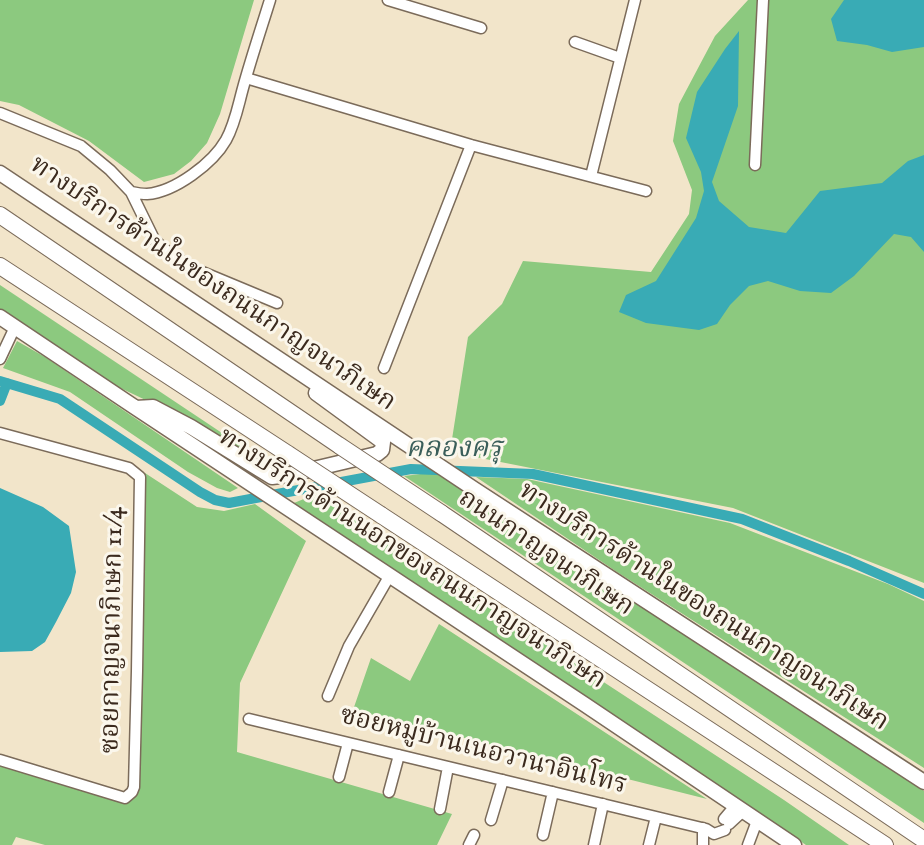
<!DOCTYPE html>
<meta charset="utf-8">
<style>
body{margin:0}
canvas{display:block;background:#f2e5ca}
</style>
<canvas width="924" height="845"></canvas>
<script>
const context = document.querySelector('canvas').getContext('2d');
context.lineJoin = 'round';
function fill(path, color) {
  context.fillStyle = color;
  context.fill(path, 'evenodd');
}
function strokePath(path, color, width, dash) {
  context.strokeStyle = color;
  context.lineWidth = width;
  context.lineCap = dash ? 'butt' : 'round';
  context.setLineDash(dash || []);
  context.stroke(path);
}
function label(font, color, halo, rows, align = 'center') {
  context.font = font + ' "IM FELL English","Noto Serif Thai",serif';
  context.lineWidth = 6;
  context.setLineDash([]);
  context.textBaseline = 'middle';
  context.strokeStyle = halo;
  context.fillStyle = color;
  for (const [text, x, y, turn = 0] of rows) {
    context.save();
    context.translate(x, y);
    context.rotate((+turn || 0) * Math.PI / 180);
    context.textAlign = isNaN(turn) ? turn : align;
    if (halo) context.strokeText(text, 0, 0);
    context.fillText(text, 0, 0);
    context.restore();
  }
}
fill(new Path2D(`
 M0,0H254L220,114L207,143L191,161L174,174L144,182L89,141L19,105L0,101Z
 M748,0H924V583L733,508L450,452L468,337L502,304L523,261L651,272L689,214L692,190L673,141L679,104L715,36Z
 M0,285L279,471L275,474L156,405L112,384L0,311Z
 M17,341L45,357L238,488L230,492L217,488L188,472L70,392L3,368Z
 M437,472L578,562L924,791V823L404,476Z
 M145,473L197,507L224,511L255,504L306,541L240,683L237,752L452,814L437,845H45L16,837L12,845H0V765L124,803L139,790Z
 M476,477L527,479L730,523L888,584L924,601V768L617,572Z
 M316,494L784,800L849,845H806L294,503Z
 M439,624L707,799L353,710L371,658L410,681Z`), '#8cc97f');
fill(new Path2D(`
 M844,0H924V47L892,52L867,45L837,41L831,19Z
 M739,31L738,106L712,182L719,201L749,227L786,233L820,191L882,183L908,161L924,155V252L911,237L894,234L854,276L831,293L800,291L768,281L749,286L730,305L717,324L699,330L646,323L619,312L626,295L656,281L696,218L704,191L701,172L686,138L697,92L725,49Z
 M0,488L43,507L69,526L76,572L71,593L56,622L45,642L32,651L0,652Z`), '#39abb5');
strokePath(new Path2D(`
 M0,381L60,399L200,492L215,500L229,503L411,469L533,474L742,519L849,561L924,594
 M0,401L7,383`), '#39abb5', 10);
const minor = new Path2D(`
 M388,0L481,28
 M575,42L620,58
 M246,78L471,145L646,191
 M0,113L81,146L110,170L131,192L154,239L163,248L188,266L277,303
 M755,165L763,0
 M591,176L635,0
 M131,192C136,193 142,194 147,194C175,192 213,163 226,140C235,124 238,106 243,88C251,59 261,29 270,0
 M0,359L15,327
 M384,368L471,145
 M0,433L129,468L140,477L137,671L134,787L132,792L125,798L0,760
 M328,696L349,646L390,575
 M249,719L706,829L714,834L725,830
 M339,777L348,743
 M389,792L399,755
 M440,809L448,767
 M724,819L735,806
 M491,820L503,780
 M729,824L743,811
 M543,835L553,792
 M469,845L474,835
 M594,845L603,804
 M649,845L656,817
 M703,845V828
 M748,845L757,821`);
const major = new Path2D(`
 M0,173L474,489L924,782
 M0,317L136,408L584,704L794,845
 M136,408L153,407L191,427L272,477L288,475L377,454L382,450L383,442L316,393`);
const highway = new Path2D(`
 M0,215L340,446
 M0,266L288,454
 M441,513L924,840
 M381,515L885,845`);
strokePath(minor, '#7b6b5a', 13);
strokePath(major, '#7b6b5a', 17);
strokePath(highway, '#7b6b5a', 18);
strokePath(minor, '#fff', 10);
strokePath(major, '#fff', 14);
strokePath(highway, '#fff', 16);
const highwayBridge = new Path2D(`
 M340,446L441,513
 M288,454L381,515`);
strokePath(highwayBridge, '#7b6b5a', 18, []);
strokePath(highwayBridge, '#fff', 16);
label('26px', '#3b2a1e', '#fbf7ec', [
 ["ทางบริการด้านในของถนนกาญจนาภิเษก",212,285,34],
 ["ถนนกาญจนาภิเษก",545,554,34],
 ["ทางบริการด้านนอกของถนนกาญจนาภิเษก",411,560,33],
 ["ทางบริการด้านในของถนนกาญจนาภิเษก",703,608,33],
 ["ซอยกาญจนาภิเษก 11/4",114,630,-89],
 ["ซอยหมู่บ้านเนอวานาอินโทร",483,752,14]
]);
label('italic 28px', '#3a5e5a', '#fbf7ec', [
 ["คลองครุ",454,450]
]);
</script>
